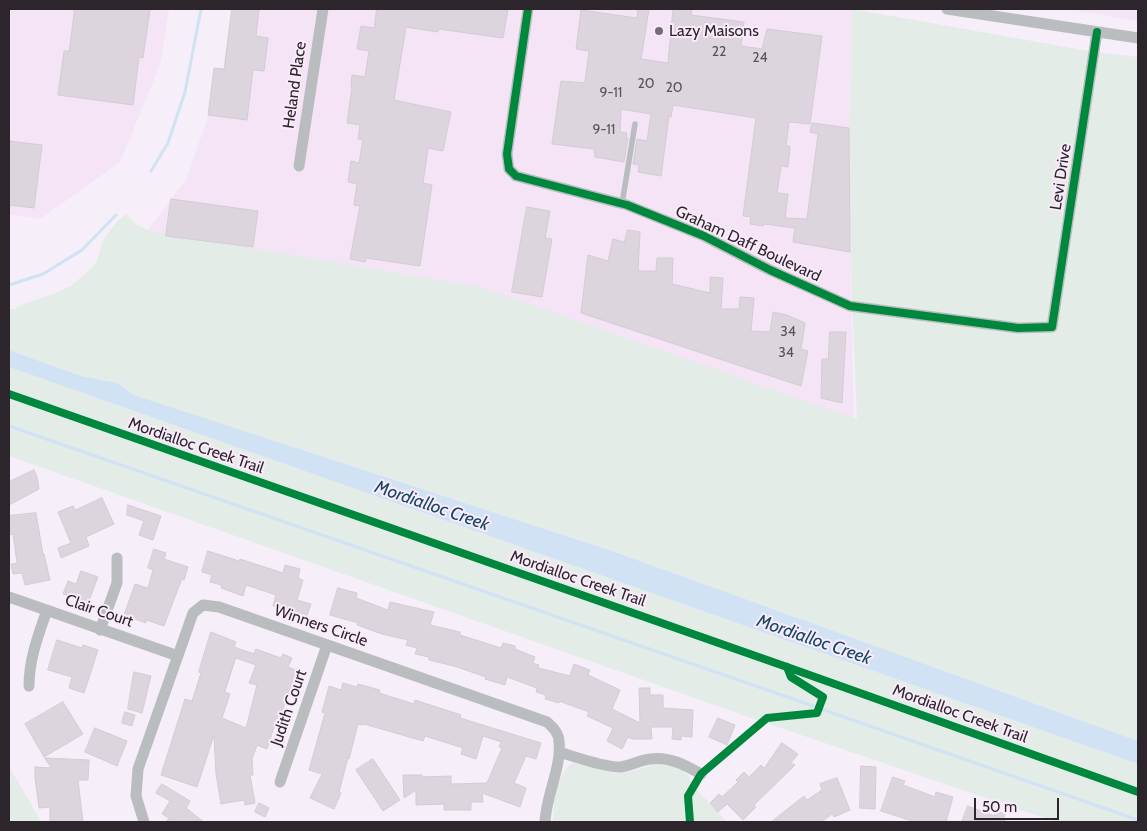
<!DOCTYPE html>
<style>
body{margin:0}
#map{position:relative;width:1147px;height:831px;overflow:hidden;background:#f6eef8;font-family:Cabin,sans-serif}
canvas{display:block}
.frame{position:absolute;inset:0;border:10px solid #2c262c;pointer-events:none}
.scale{position:absolute;left:974px;top:798px;width:85px;height:22px;box-sizing:border-box;border:2px solid #2c262c;border-top:0;padding-left:6px;font-size:15px;line-height:18px;white-space:nowrap;color:#2c262c;-webkit-text-stroke:4px #faebfb;paint-order:stroke}
</style>
<div id="map">
<canvas width="1147" height="831"></canvas>
<div class="frame"></div>
<div class="scale">50 m</div>
</div>
<script>
const context = document.querySelector('canvas').getContext('2d');
context.lineJoin = 'round';
function fill(path, color) {
  context.fillStyle = color;
  context.fill(path, 'evenodd');
}
function strokePath(path, color, width, dash) {
  context.strokeStyle = color;
  context.lineWidth = width;
  context.lineCap = dash ? 'butt' : 'round';
  context.setLineDash(dash || []);
  context.stroke(path);
}
function label(font, color, halo, rows, align = 'center') {
  context.font = font + ' Cabin,sans-serif';
  context.lineWidth = 4;
  context.setLineDash([]);
  context.textBaseline = 'middle';
  context.strokeStyle = halo;
  context.fillStyle = color;
  for (const [text, x, y, turn = 0] of rows) {
    context.save();
    context.translate(x, y);
    context.rotate((+turn || 0) * Math.PI / 180);
    context.textAlign = isNaN(turn) ? turn : align;
    if (halo) context.strokeText(text, 0, 0);
    context.fillText(text, 0, 0);
    context.restore();
  }
}
fill(new Path2D(`
 M9,9H169L160,65L120,162L40,219L9,214Z
 M232,9H852L849,128L850,252L854,427L484,288L148,230L187,178L222,76Z
 M1067,9H1138V21Z`), '#f4e4f5');
fill(new Path2D(`
 M852,9L1094,52L1138,57V741L615,552L134,395L118,383L81,376L9,350V309H14L26,303L53,294L71,286L96,264L103,240L117,222L126,214L137,225L148,230L481,287L857,419L850,252L849,128Z
 M9,367L1138,764V822H1056L740,714L9,456Z
 M573,763L614,773L632,771L656,764L677,767L688,775L695,788L727,822H553C553,806 557,770 573,763Z
 M9,766L41,822H9Z`), '#e3ece7');
fill(new Path2D(`
 M9,350L81,376L118,383L134,395L615,552L1138,741V764L9,367Z`), '#d0e2f3');
strokePath(new Path2D(`
 M151,171L168,143L185,92L201,9
 M9,285L43,274L82,250L116,215
 M9,426L816,707
 M824,710L1138,820`), '#d0e2f3', 3);
const building = new Path2D(`
 M75,9H150L143,58L139,57L133,105L58,95L64,51H69Z
 M232,9H259L256,36L268,38L264,71L253,70L247,120L208,115L214,68L224,69Z
 M377,9H508L503,38L438,29V32L406,27L394,100L451,112L443,151L428,148L423,183L432,185L420,266L366,258L365,262L350,259L360,206L354,205L357,184L348,182L351,161L359,163L363,140L358,139L360,125L347,123L352,88L351,87L352,75L365,77L369,51L357,49L361,26L374,28Z
 M638,9H649L641,59L668,63L673,9H692L691,15L744,22L741,46L762,49L767,29L822,36L810,124L789,122L786,146H790L788,167L781,166L777,193L788,194L785,218L807,219L818,134L810,132L812,123L849,128L850,252L793,242L795,228L764,224L763,226L750,224L751,217L743,216L756,118L673,105L671,117L669,116L661,176L638,172L639,165L633,164L637,139L647,141L651,114L621,109L620,132L627,133L626,138H628L624,162L595,157L594,149L552,144L561,81L585,83L589,51L576,49L581,10L637,18Z
 M9,141L42,145L34,208L9,205Z
 M171,199L258,211L253,247L166,236Z
 M527,207L550,211L545,238L552,239L542,297L512,292Z
 M628,230L640,232L638,271H656L657,258H673L672,284L710,293V277L723,278L721,309H739L740,297L754,298L751,331L770,332L773,312L787,315L805,323L801,349L808,351L801,386L581,313L588,255L608,261L613,239L624,242Z
 M830,332H846L842,403L821,398L822,359H828Z
 M34,470L37,477L39,489L9,505V482Z
 M102,498L114,524L86,537L89,546L61,558L58,548L71,543L58,512L73,506L75,510Z
 M128,505L161,516L153,540L139,535L144,521L127,515Z
 M36,513L43,554H44L50,580L25,585L22,573L13,574L11,564L17,563L13,534L9,535V516Z
 M154,549L166,553L164,559L188,567L184,580L182,579L176,594L164,626L146,620V623L124,615L135,584L148,588L153,570L148,568Z
 M208,551L239,561L240,559L283,573L285,565L300,569L298,578L303,580L297,600L311,604L307,616L273,606L276,595L246,585L243,596L221,588L222,585L210,582L212,575L202,572Z
 M81,571L98,577L88,603L63,594L68,581L76,584Z
 M338,588L357,593L356,598L388,610L390,602L434,612L430,625L460,632V635L501,648L503,643L515,646V649L535,657L533,663L539,665L538,668L570,676L574,664L590,670L588,675L620,690L612,709L640,723L639,688H650V695H663V708L693,710L692,737L681,736V740L672,739L673,727H651L652,739H632L628,737L622,749L607,741L613,728L587,716L589,712L559,701V703L545,699L546,695L536,692L537,688L507,677L505,685L485,679L486,677L454,666L429,660V657L415,654L417,648L406,645L408,640L382,634L357,625L358,623L330,615Z
 M211,632L236,642L234,647L254,654L256,649L281,658L283,654L292,658L288,667L301,672L291,696L287,695L278,728L274,727L267,749L257,745L252,759L253,775H250L255,803L245,805L244,800L221,804L216,774L214,735L197,787L161,775L185,699L192,701L201,673L199,672ZM236,658L256,665L249,683L257,685L246,728L222,718L230,694L225,692Z
 M57,640L82,648L83,645L98,650L84,693L69,688L72,677L48,670Z
 M134,672L151,676L142,713L128,709Z
 M343,683L357,687L358,684L380,690L379,693L414,704L415,700L461,715L460,718L541,743L536,759L526,756L514,783L526,788L520,807L482,793L483,802H471V810H444V804L416,805V790L404,798L403,775H422V777L451,776V784L487,783L502,748L499,747L501,742L483,736L476,759L461,754L463,748L425,736L423,741L364,724L363,725L358,724L349,759L348,758L339,792L341,793L334,809L310,798L322,774L309,770L325,713L322,712L329,686L341,690Z
 M63,702L83,734L44,757L25,724Z
 M125,712L135,715L132,726L122,723Z
 M718,718L735,725L727,745L709,737Z
 M95,728L127,741L117,766L85,752Z
 M782,743L798,754L791,763L795,765L754,805L756,807L743,820L727,804L718,812L710,803L719,794L722,797L738,782L736,780L744,772L749,777L761,765L764,768Z
 M45,758L89,760L88,780H78L83,822H50V807L39,808L35,778V767L51,768Z
 M373,759L400,800L383,811L356,770Z
 M861,766L876,767L875,809L860,808Z
 M893,777L905,781L903,785L935,797L936,792L953,797L946,822H915L881,811Z
 M837,778L850,810L834,817L832,814L821,822H771L804,796L807,800L822,790L820,784Z
 M162,784L190,801L186,808L204,822H166L169,818L162,814L170,801L156,793Z
 M259,803L269,808L265,817L255,812Z
 M968,806L994,816L996,811L1005,814L1003,820L1008,822H962Z`);
fill(building, '#ddd5dd');
strokePath(building, '#d3ccd4', 1);
strokePath(new Path2D(`
 M622,204L635,124`), '#babdbf', 5.5);
strokePath(new Path2D(`
 M528,9L507,154L509,169L516,176L627,205L704,236L770,270L850,306L1018,328L1052,327L1097,32
 M947,9L1138,38
 M299,166L323,9
 M9,597L178,656
 M100,630L117,583V558
 M29,686C29,659 38,636 47,610
 M559,752C576,757 602,767 620,767C630,766 640,760 650,759C669,756 685,765 701,774
 M280,782L327,645
 M144,822L136,796L138,769L193,613L203,605L219,607L547,722C553,727 559,733 559,741C562,767 546,795 545,822`), '#babdbf', 11);
strokePath(new Path2D(`
 M528,9L507,154L509,169L516,176L627,205L704,236L770,270L850,306L1018,328L1052,327L1097,32
 M9,394L787,667L1138,792
 M690,822L688,796L701,774L767,718L817,713L823,697L791,677L787,667`), '#00873e', 8);
for (const [x, y, r, color] of [
 [659,31,5,"#736c73"]
]) {
  const dot = new Path2D();
  dot.arc(x, y, r, 0, 2 * Math.PI);
  context.fillStyle = color;
  context.fill(dot);
  strokePath(dot, '#faebfb', 2);
}
label('14px', '#595359', null, [
 ["22",719,52],
 ["24",760,58],
 ["20",646,84],
 ["20",674,88],
 ["9-11",611,93],
 ["9-11",604,130],
 ["34",788,332],
 ["34",786,353]
]);
label('16px', '#2c262c', '#faebfb', [
 ["Lazy Maisons",669,31]
], 'left');
label('16px', '#2c262c', '#faebfb', [
 ["Heland Place",295,85,-82],
 ["Levi Drive",1061,177,-81],
 ["Graham Daff Boulevard",748,244,25],
 ["Mordialloc Creek Trail",196,446,19],
 ["Mordialloc Creek Trail",578,579,19],
 ["Clair Court",99,611,19],
 ["Winners Circle",321,626,19],
 ["Judith Court",289,708,-71],
 ["Mordialloc Creek Trail",960,714,20]
]);
label('italic 18px', '#164865', '#faebfb', [
 ["Mordialloc Creek",432,506,19],
 ["Mordialloc Creek",814,640,19]
]);
</script>
